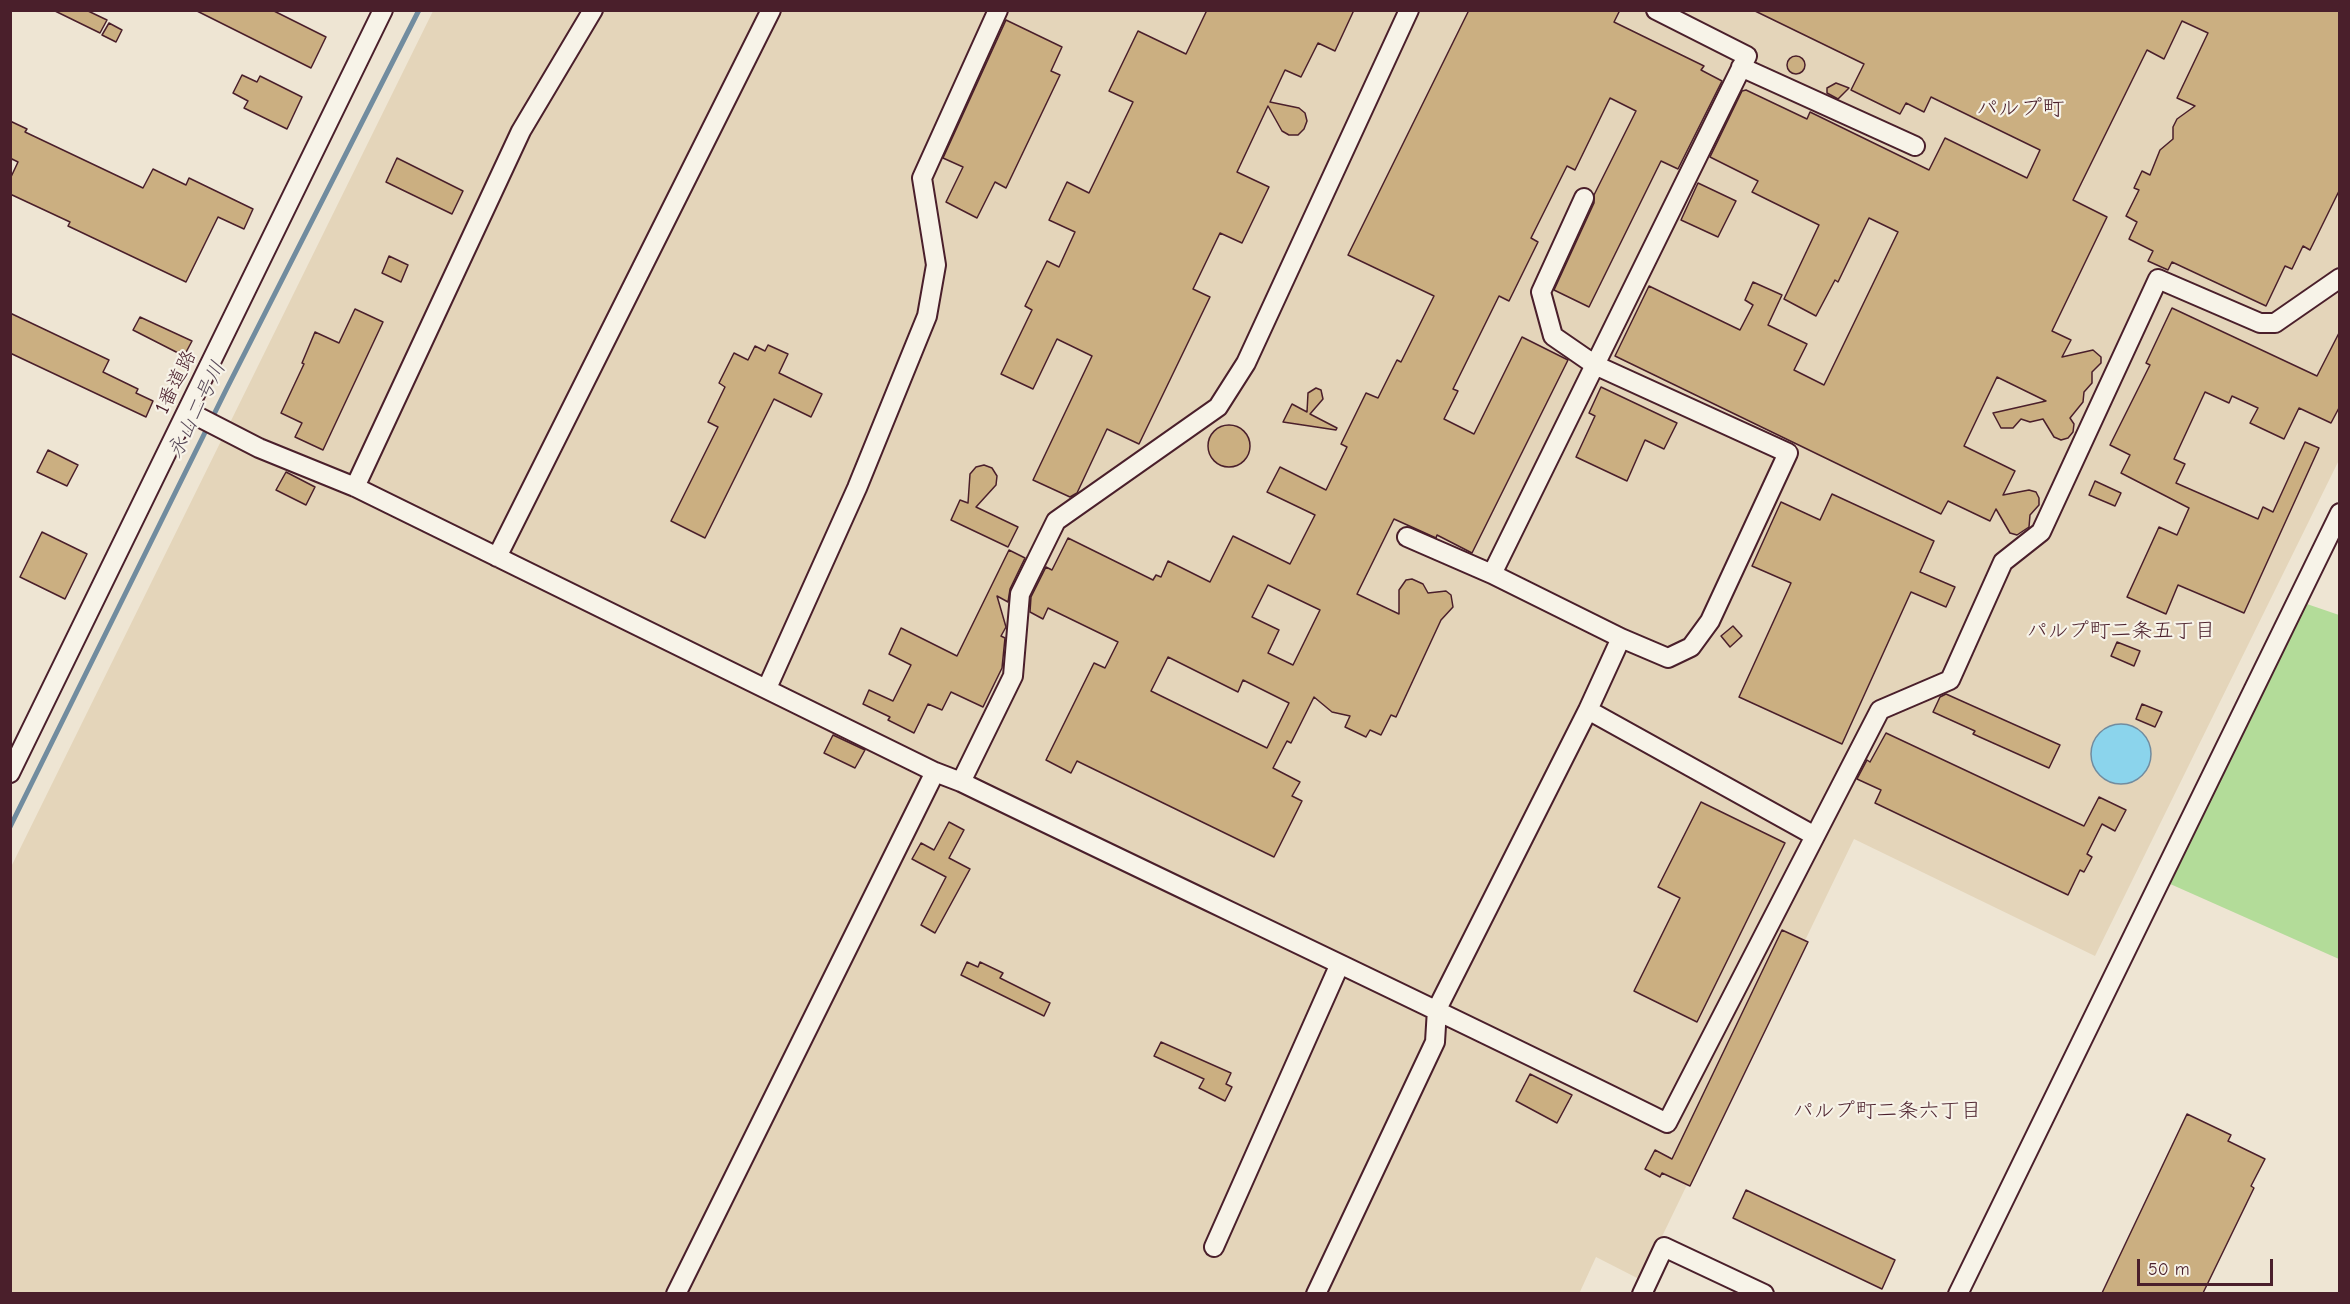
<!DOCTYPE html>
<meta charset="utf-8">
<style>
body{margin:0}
#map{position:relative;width:2350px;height:1304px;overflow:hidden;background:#eee5d3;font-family:"Comic Neue",sans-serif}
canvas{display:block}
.frame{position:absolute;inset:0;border:12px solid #4a1f2b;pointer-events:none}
.scale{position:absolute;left:2137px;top:1259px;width:136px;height:27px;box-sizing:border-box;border:3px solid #4a1f2b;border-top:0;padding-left:8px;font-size:18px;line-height:21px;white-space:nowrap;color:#4a1f2b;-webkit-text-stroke:4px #f7f3e8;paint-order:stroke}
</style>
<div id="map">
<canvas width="2350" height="1304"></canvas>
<div class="frame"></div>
<div class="scale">50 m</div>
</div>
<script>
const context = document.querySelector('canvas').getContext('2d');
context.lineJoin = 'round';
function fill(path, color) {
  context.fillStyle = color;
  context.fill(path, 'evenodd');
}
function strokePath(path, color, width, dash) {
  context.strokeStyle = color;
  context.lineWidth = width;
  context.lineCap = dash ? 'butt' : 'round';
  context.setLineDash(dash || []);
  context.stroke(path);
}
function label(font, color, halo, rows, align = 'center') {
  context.font = font + ' "Comic Neue","Klee One",sans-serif';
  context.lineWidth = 4.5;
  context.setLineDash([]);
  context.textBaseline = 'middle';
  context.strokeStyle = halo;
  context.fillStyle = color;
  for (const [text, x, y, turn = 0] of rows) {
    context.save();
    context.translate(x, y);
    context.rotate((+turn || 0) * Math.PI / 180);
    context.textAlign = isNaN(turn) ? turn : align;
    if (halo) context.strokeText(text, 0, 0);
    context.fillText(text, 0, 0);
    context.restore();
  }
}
fill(new Path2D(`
 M433,11H2339V460L2095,956L1854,839L1641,1280L1596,1257L1579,1294L11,1293L10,869Z`), '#e4d5ba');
fill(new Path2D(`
 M2304,603L2339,615V959L2168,883Z`), '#b3dc99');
const water = new Path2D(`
 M2091 754a30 30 0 1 1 60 0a30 30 0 1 1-60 0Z`);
fill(water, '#8bd4ec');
strokePath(water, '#718c9f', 1.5);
strokePath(new Path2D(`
 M10,827L226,390L419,10`), '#718c9f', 5);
const building = new Path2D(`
 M53,10H86L107,20L100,33Z
 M195,10H272L326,37L311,68Z
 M1207,10H1354L1335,51L1318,43L1301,77L1285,70L1270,102L1299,108L1305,113L1307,121L1304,129L1298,135H1289L1282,131L1268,106L1237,172L1269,187L1242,243L1220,233L1193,289L1210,297L1139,444L1107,429L1077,493L1070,497L1033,480L1092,356L1057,339L1033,389L1001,374L1032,310L1025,306L1047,261L1059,267L1075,232L1049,220L1067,182L1089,193L1133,102L1109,91L1138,31L1186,54Z
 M1469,10H1620L1614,22L1704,66L1701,70L1722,81L1678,169L1661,161L1589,307L1554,290L1594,203V195L1636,111L1610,98L1575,170L1567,166L1531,238L1538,242L1509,301L1499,296L1453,389L1458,391L1444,419L1474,434L1522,337L1568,360L1472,553L1437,535L1436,538L1394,519L1357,594L1399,614V590L1406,580L1412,579L1423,584L1428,593L1446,591L1451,595L1453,607L1441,620L1396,717L1391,715L1381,735L1370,730L1366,737L1345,727L1350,716L1332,712L1314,697L1291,743L1287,741L1273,768L1300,782L1292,796L1302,801L1274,857L1077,761L1071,773L1046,760L1094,663L1105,668L1118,642L1048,608L1043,619L1030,612L1031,597L1046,567L1052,570L1068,538L1153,580L1156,575L1161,577L1168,561L1210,582L1233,536L1290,564L1315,515L1267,492L1280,467L1326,490L1347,447L1341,444L1366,393L1378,398L1397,360L1401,362L1434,296L1348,255ZM1268,585L1320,610L1293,665L1268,653L1279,630L1252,617ZM1168,657L1238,692L1243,680L1289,703L1267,748L1151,691Z
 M1753,10H2340V189L2310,250L2303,246L2292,269L2285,266L2266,306L2172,262L2168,270L2148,261L2153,251L2129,239L2137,222L2126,216L2139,190L2134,188L2142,171L2150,175L2160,150L2173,139V127L2177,119L2195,106L2177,98L2208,33L2182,21L2164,59L2147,50L2073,200L2107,217L2052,331L2071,340L2062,357L2093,350L2101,357V363L2092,372V383L2084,392L2083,402L2070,418L2074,424L2073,432L2068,438L2061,440L2054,437L2043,419L2030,422L2021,419L2013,428H2001L1993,413L2046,401L1997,377L1964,446L2015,471L2003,495L2029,490L2036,492L2039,498V505L2030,515L2029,527L2017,535L2010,533L1996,509L1990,521L1948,501L1941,514L1615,356L1649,286L1740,330L1753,305L1745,300L1753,282L1782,295L1768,325L1807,344L1794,370L1824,385L1898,232L1869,218L1838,282L1835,280L1816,316L1784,299L1819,225L1752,192L1758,181L1710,157L1742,91L1746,90L1807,119L1810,112L1929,170L1945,138L2027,178L2040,150L1931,97L1924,112L1906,103L1900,114L1851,90L1864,64Z
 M1006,20L1062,47L1051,71L1060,75L1006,188L995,182L977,218L946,202L963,167L943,158Z
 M109,23L122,30L116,42L102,35Z
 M1787 65a9 9 0 1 1 18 0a9 9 0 1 1-18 0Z
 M242,75L257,82L260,76L302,97L287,129L244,108L248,101L233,93Z
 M1836,83L1849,88L1838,99L1827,93V88Z
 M10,121L27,129L25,132L143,188L153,169L186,185L189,178L253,209L244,229L218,217L186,282L68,226L70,222L10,194V179L18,162L12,159L10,162Z
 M397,158L463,191L452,214L386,182Z
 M1698,183L1736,201L1718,237L1681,220Z
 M389,256L408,265L401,282L382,273Z
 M2172,308L2317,376L2340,331V406L2331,423L2299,408L2284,439L2250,423L2258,408L2232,396L2229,403L2205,392L2174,459L2185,464L2176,483L2258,519L2263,507L2273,512L2305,442L2319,448L2244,613L2178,585L2166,614L2127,597L2159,527L2177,535L2189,508L2121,473L2130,455L2110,445L2150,365L2146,363Z
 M355,309L383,322L323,450L295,437L302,423L281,413L304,364L302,363L315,332L339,343Z
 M10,313L109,360L103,372L138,389L136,393L153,401L146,417L10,353Z
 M140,317L192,341L184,356L133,330Z
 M768,345L788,354L779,373L822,394L811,417L774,399L705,538L671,521L718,427L708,422L725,387L719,383L734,353L748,360L755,346L765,351Z
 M1601,387L1677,423L1664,449L1645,440L1627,481L1576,457L1595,416L1589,413Z
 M1316,388L1321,390L1323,399L1310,414L1337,428L1336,430L1283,422L1292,404L1307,412L1308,393Z
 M1208 446a21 21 0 1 1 42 0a21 21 0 1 1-42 0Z
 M48,450L78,465L67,486L37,472Z
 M984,465L992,468L997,476L996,485L976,507L1018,527L1008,547L951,520L960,500L968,503L970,474L976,467Z
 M286,472L315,487L306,505L276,490Z
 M2095,481L2121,493L2115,506L2089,495Z
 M1832,494L1934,541L1920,572L1955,587L1946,607L1911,592L1842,744L1739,697L1791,583L1752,566L1781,502L1820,520Z
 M42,532L87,554L65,599L20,577Z
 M1009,550L1025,558L1010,589L1008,602L997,596L1006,627L1001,636L1005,638L1002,668L983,707L951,692L942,710L928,704L914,733L888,720L890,717L863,704L869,690L893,701L911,665L889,654L901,628L957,656Z
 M1733,626L1742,636L1730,647L1721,636Z
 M2117,642L2140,651L2134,666L2111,656Z
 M1946,694L2060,745L2049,768L1973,734L1975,731L1933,712L1940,697Z
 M2142,704L2162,712L2155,727L2136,719Z
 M1886,733L2084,826L2099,797L2126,810L2115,831L2102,824L2087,854L2092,857L2084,872L2080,870L2068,895L1875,803L1881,790L1857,779L1867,760L1870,762Z
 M833,735L865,750L855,768L824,753Z
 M1701,802L1785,843L1697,1022L1634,991L1680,898L1658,887Z
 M949,822L964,830L949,858L970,869L935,933L921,925L946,877L912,859L921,843L934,850Z
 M1782,930L1808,942L1690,1186L1662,1173L1660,1177L1645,1169L1655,1150L1672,1159Z
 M967,962L978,967L980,962L1003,973L1000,978L1050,1003L1044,1016L961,975Z
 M1161,1042L1231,1073L1226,1084L1232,1087L1225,1101L1199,1088L1204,1079L1154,1056Z
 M1530,1074L1572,1095L1557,1123L1516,1101Z
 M2187,1114L2231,1135L2228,1141L2265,1159L2251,1186L2254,1188L2203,1293H2102Z
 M1746,1190L1895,1260L1882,1289L1733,1218Z`);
fill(building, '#cbaf81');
strokePath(building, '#4a1f2b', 1.5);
const minor = new Path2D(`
 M1741,67L1915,146
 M1584,198L1541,292L1553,336L1595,365L1788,453L1710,621L1691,647L1668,658L1621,638
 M187,411L259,448L355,487L935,772L961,782C1196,896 1433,1007 1667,1123L1880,710L1950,680L2003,562L2041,532L2158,279L2260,323H2275L2340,278
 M355,487L521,131L593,10
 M497,557L771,10
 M1492,574L1747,56L1656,10
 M767,688L857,488L927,316L936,265L922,178L998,10
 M1588,710L1815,836
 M10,773L383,10
 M961,782L1013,676L1020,594L1056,521L1218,407L1246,363L1409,10
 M1214,1247L1339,966
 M676,1294L935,772
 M1316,1294L1435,1042L1437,1009L1588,710L1621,638L1492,574L1407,537
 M1642,1294L1664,1247L1764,1294
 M1958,1294L2340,513`);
strokePath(minor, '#4a1f2b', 22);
strokePath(minor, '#f7f3e8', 18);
label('20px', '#4a1f2b', '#f7f3e8', [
 ["1番道路",176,382,-64]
]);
label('italic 21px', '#5a4c5b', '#f7f3e8', [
 ["永山二号川",197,410,-64]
]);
label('21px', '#4a1f2b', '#f7f3e8', [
 ["パルプ町二条五丁目",2121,631],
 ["パルプ町二条六丁目",1887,1111]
]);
label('22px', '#4a1f2b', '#f7f3e8', [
 ["パルプ町",2020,109]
]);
</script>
